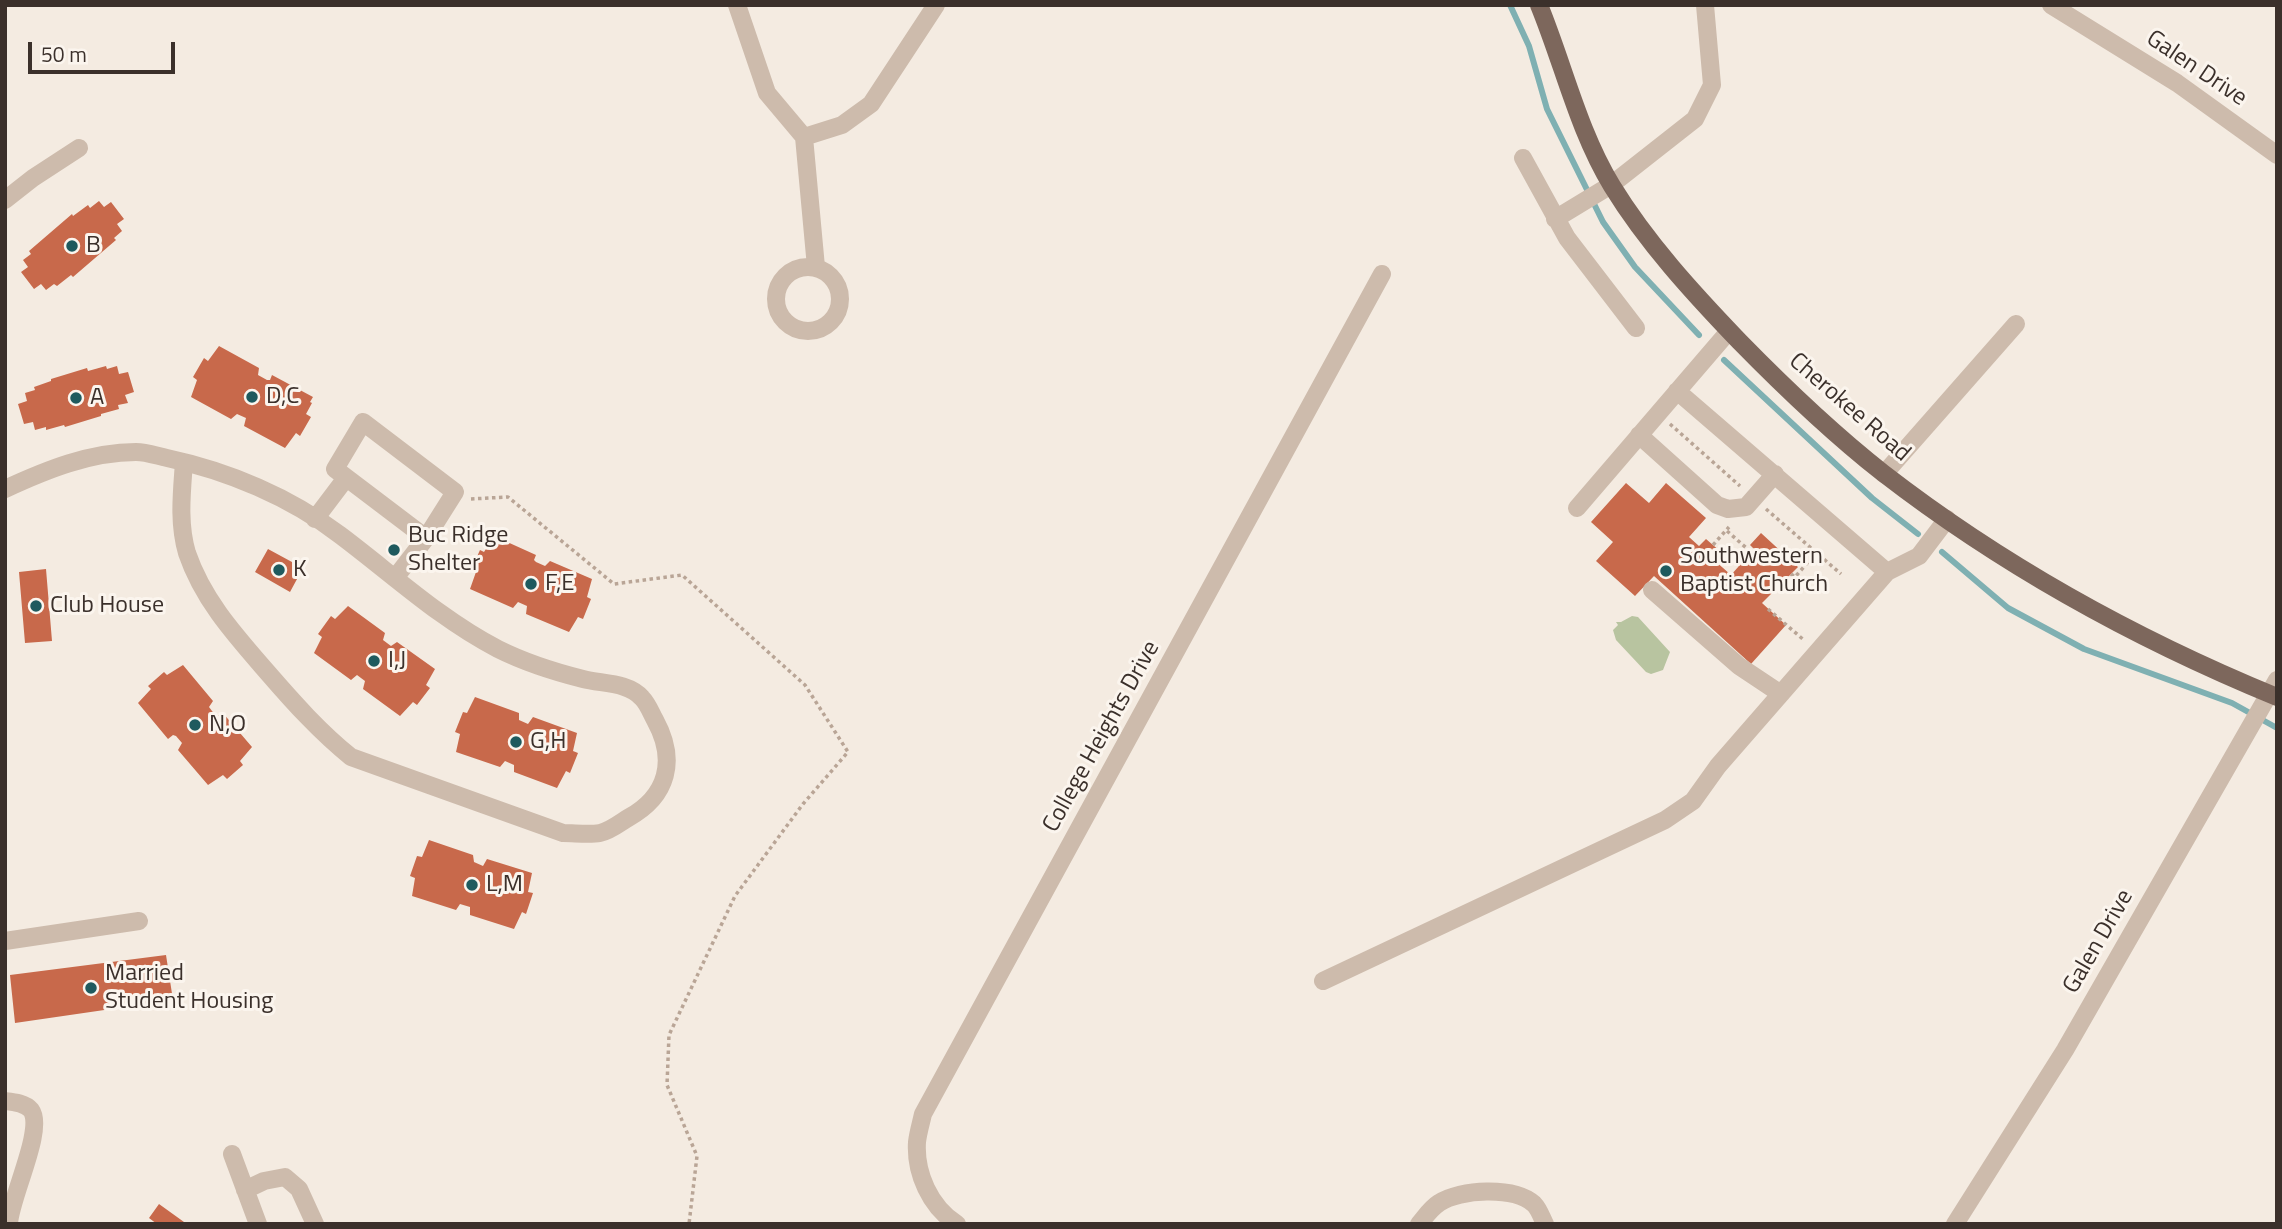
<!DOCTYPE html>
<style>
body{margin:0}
#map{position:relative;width:2282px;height:1229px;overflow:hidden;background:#f4ebe1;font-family:"Titillium Web",sans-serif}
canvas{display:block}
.frame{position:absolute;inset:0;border:7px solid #3b302b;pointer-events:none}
.scale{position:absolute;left:28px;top:42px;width:147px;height:32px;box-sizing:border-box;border:4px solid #3b302b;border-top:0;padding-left:9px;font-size:21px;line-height:24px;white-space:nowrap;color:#3b302b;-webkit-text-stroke:5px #fbf5ee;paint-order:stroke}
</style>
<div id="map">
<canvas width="2282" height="1229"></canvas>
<div class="frame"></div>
<div class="scale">50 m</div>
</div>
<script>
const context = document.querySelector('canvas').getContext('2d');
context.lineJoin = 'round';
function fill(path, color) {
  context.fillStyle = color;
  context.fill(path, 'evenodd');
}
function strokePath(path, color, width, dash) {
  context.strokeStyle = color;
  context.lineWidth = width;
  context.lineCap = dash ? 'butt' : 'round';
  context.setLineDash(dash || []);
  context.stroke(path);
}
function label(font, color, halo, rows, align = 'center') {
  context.font = font + ' "Titillium Web",sans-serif';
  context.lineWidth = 6;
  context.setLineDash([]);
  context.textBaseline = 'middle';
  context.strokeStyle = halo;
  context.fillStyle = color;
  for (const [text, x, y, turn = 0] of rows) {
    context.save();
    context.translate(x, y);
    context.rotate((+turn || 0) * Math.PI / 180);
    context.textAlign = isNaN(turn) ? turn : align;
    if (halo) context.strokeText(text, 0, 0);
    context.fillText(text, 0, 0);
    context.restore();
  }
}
fill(new Path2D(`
 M1632,616L1638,617L1670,652L1663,670L1651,674L1646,672L1616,640L1613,630L1618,625L1616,622H1621Z`), '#b8c4a0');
strokePath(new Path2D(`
 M1510,5L1529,46L1547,109L1603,222L1635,267L1699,335
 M1724,360L1872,498L1918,534
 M1942,552L2008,608L2084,649L2232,703L2277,728`), '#7fb0b2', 6);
fill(new Path2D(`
 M99,201L104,207L111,202L124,219L117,224L122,231L114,238L116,240L73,277L71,275L57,286L54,284L46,290L41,284L34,289L21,272L28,267L23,260L31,254L29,251L72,214L73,216L88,205L90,208Z
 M219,346L259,368L258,375L267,380H270L272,375L313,397L310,402L312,403L306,414L311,417L300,436L296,433L285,448L244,426L246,418L237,414L231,419L191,397L197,380L193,377L204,358L208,361Z
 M106,366L107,369L117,366L119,374L128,372L134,392L125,395L128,403L118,405L119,409L101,414V416L65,427L64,425L46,430V427L35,430L33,422L24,424L18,404L27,401L25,393L35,390L34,387L51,381V379L87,368L88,371Z
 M1626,483L1649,503L1666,483L1706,518L1689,537L1699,546L1706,539L1721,552L1714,560L1731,575L1754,549L1750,545L1761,533L1798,567L1762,603L1786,625L1751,664L1654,576L1635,596L1596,561L1613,542L1591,522Z
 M494,536L536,555L534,560L536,562L545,566L550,561L592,579L587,597L591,599L583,619L578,617L569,632L526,614L527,606L518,602L513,608L470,589L476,572L471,570L480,550L484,552Z
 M268,549L303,568L290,592L255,572Z
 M46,569L52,641L25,643L19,572Z
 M348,606L385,633L383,640L391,646L397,642L435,669L426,685L430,688L417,705L413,702L400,716L363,689L365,681L357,675L351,680L314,653L322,637L318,634L331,616L335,619Z
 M183,665L213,701L209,707L215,715L218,716L222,712L252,747L240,761L243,765L227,779L223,775L208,785L178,750L182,743L176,736L173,735L168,739L138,703L151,689L148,686L164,672L167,675Z
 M475,697L519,713V720L528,724L533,717L577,733L573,751L578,753L570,773L566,771L557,788L514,772V765L505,761L500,767L456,752L460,734L455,732L463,712L467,713Z
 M429,840L473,855L474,862L483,866L487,859L532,873L528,892L533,893L526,914L522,912L514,929L470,915V907L460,904L456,910L412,896L415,878L410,876L417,856L422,857Z
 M166,955L173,1000L15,1023L10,975Z
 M159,1204L184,1222L183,1224H157L149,1218Z`), '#c8694b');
strokePath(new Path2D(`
 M1670,424L1740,486
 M471,499L508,497L614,584L682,575L805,685L848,752L803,804L735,896L669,1035L667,1085L697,1156L689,1224
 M1766,509L1841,574
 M1727,531L1751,552
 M1713,545L1729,527
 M1791,574L1795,577L1816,553
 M1768,609L1805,641`), '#b9a596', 3.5, [3.5, 3.5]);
strokePath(new Path2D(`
 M737,5L767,93L804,137
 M2051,5L2177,83L2277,155
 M804,137L842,125L871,104L936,5
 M804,137L816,267
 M1523,158L1567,238L1636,328
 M5,200L33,178L79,148
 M1555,219L1611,185L1695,119L1712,85L1705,5
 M776 299a32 32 0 1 1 64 0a32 32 0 1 1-64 0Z
 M1677,391L1887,572
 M1639,435L1717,505L1728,509L1746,507L1775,474
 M1884,474L2016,324
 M5,489C46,470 90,452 136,452C147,452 157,456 167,458C228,471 290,497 340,535C392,574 440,619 498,649C524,662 555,672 583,679C602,684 628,682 642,698C648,704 651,713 655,720C677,760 668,796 628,818C620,823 610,831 600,833C589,835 575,833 563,833L351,757C320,732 294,703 268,673C235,635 203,600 187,553C178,523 182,491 184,462
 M1577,508L1729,331
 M315,519L346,478
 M395,578L426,538L455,492L363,422L335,469L426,538
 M1652,590L1739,666L1781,694
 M5,941L139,921
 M1323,981L1665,820L1693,801L1718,766L1887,572L1919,556L1947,519
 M5,1101C14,1102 25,1103 31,1110C45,1129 10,1198 9,1224
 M232,1154L258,1224
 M245,1190L264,1181L285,1177L299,1189L315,1224
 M957,1224C930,1207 915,1173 917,1142C918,1133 921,1123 923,1114L1382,274
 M1419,1224C1425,1217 1431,1208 1439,1203C1460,1189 1514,1186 1534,1204C1539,1209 1542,1218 1545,1224
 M1955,1224L2065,1050L2277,680`), '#cdbbac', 18);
strokePath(new Path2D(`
 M1539,5C1564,66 1578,130 1612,186C1647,243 1693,293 1739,341C1784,387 1832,433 1883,473C2002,565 2138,640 2277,697`), '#7d675c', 18);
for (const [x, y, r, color] of [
 [72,246,7,"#1f5a5e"],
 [252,397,7,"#1f5a5e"],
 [76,398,7,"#1f5a5e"],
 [394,550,7,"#1f5a5e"],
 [279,570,7,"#1f5a5e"],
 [1666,571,7,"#1f5a5e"],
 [531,584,7,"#1f5a5e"],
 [36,606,7,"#1f5a5e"],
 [374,661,7,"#1f5a5e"],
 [195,725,7,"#1f5a5e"],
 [516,742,7,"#1f5a5e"],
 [472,885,7,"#1f5a5e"],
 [91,988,7,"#1f5a5e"]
]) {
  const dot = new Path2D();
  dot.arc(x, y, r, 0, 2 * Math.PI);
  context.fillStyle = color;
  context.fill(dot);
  strokePath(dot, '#fbf5ee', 2.5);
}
label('24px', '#3b302b', '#fbf5ee', [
 ["Galen Drive",2196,69,34],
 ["Cherokee Road",1849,408,41],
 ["College Heights Drive",1102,737,-61],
 ["Galen Drive",2099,942,-60]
]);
label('24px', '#3b302b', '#fbf5ee', [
 ["B",86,246],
 ["D,C",266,397],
 ["A",90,398],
 ["Buc Ridge",408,536],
 ["Shelter",408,564],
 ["Southwestern",1680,557],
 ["Baptist Church",1680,585],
 ["K",293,570],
 ["F,E",545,584],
 ["Club House",50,606],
 ["I,J",388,661],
 ["N,O",209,725],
 ["G,H",530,742],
 ["L,M",486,885],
 ["Married",105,974],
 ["Student Housing",105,1002]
], 'left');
</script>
